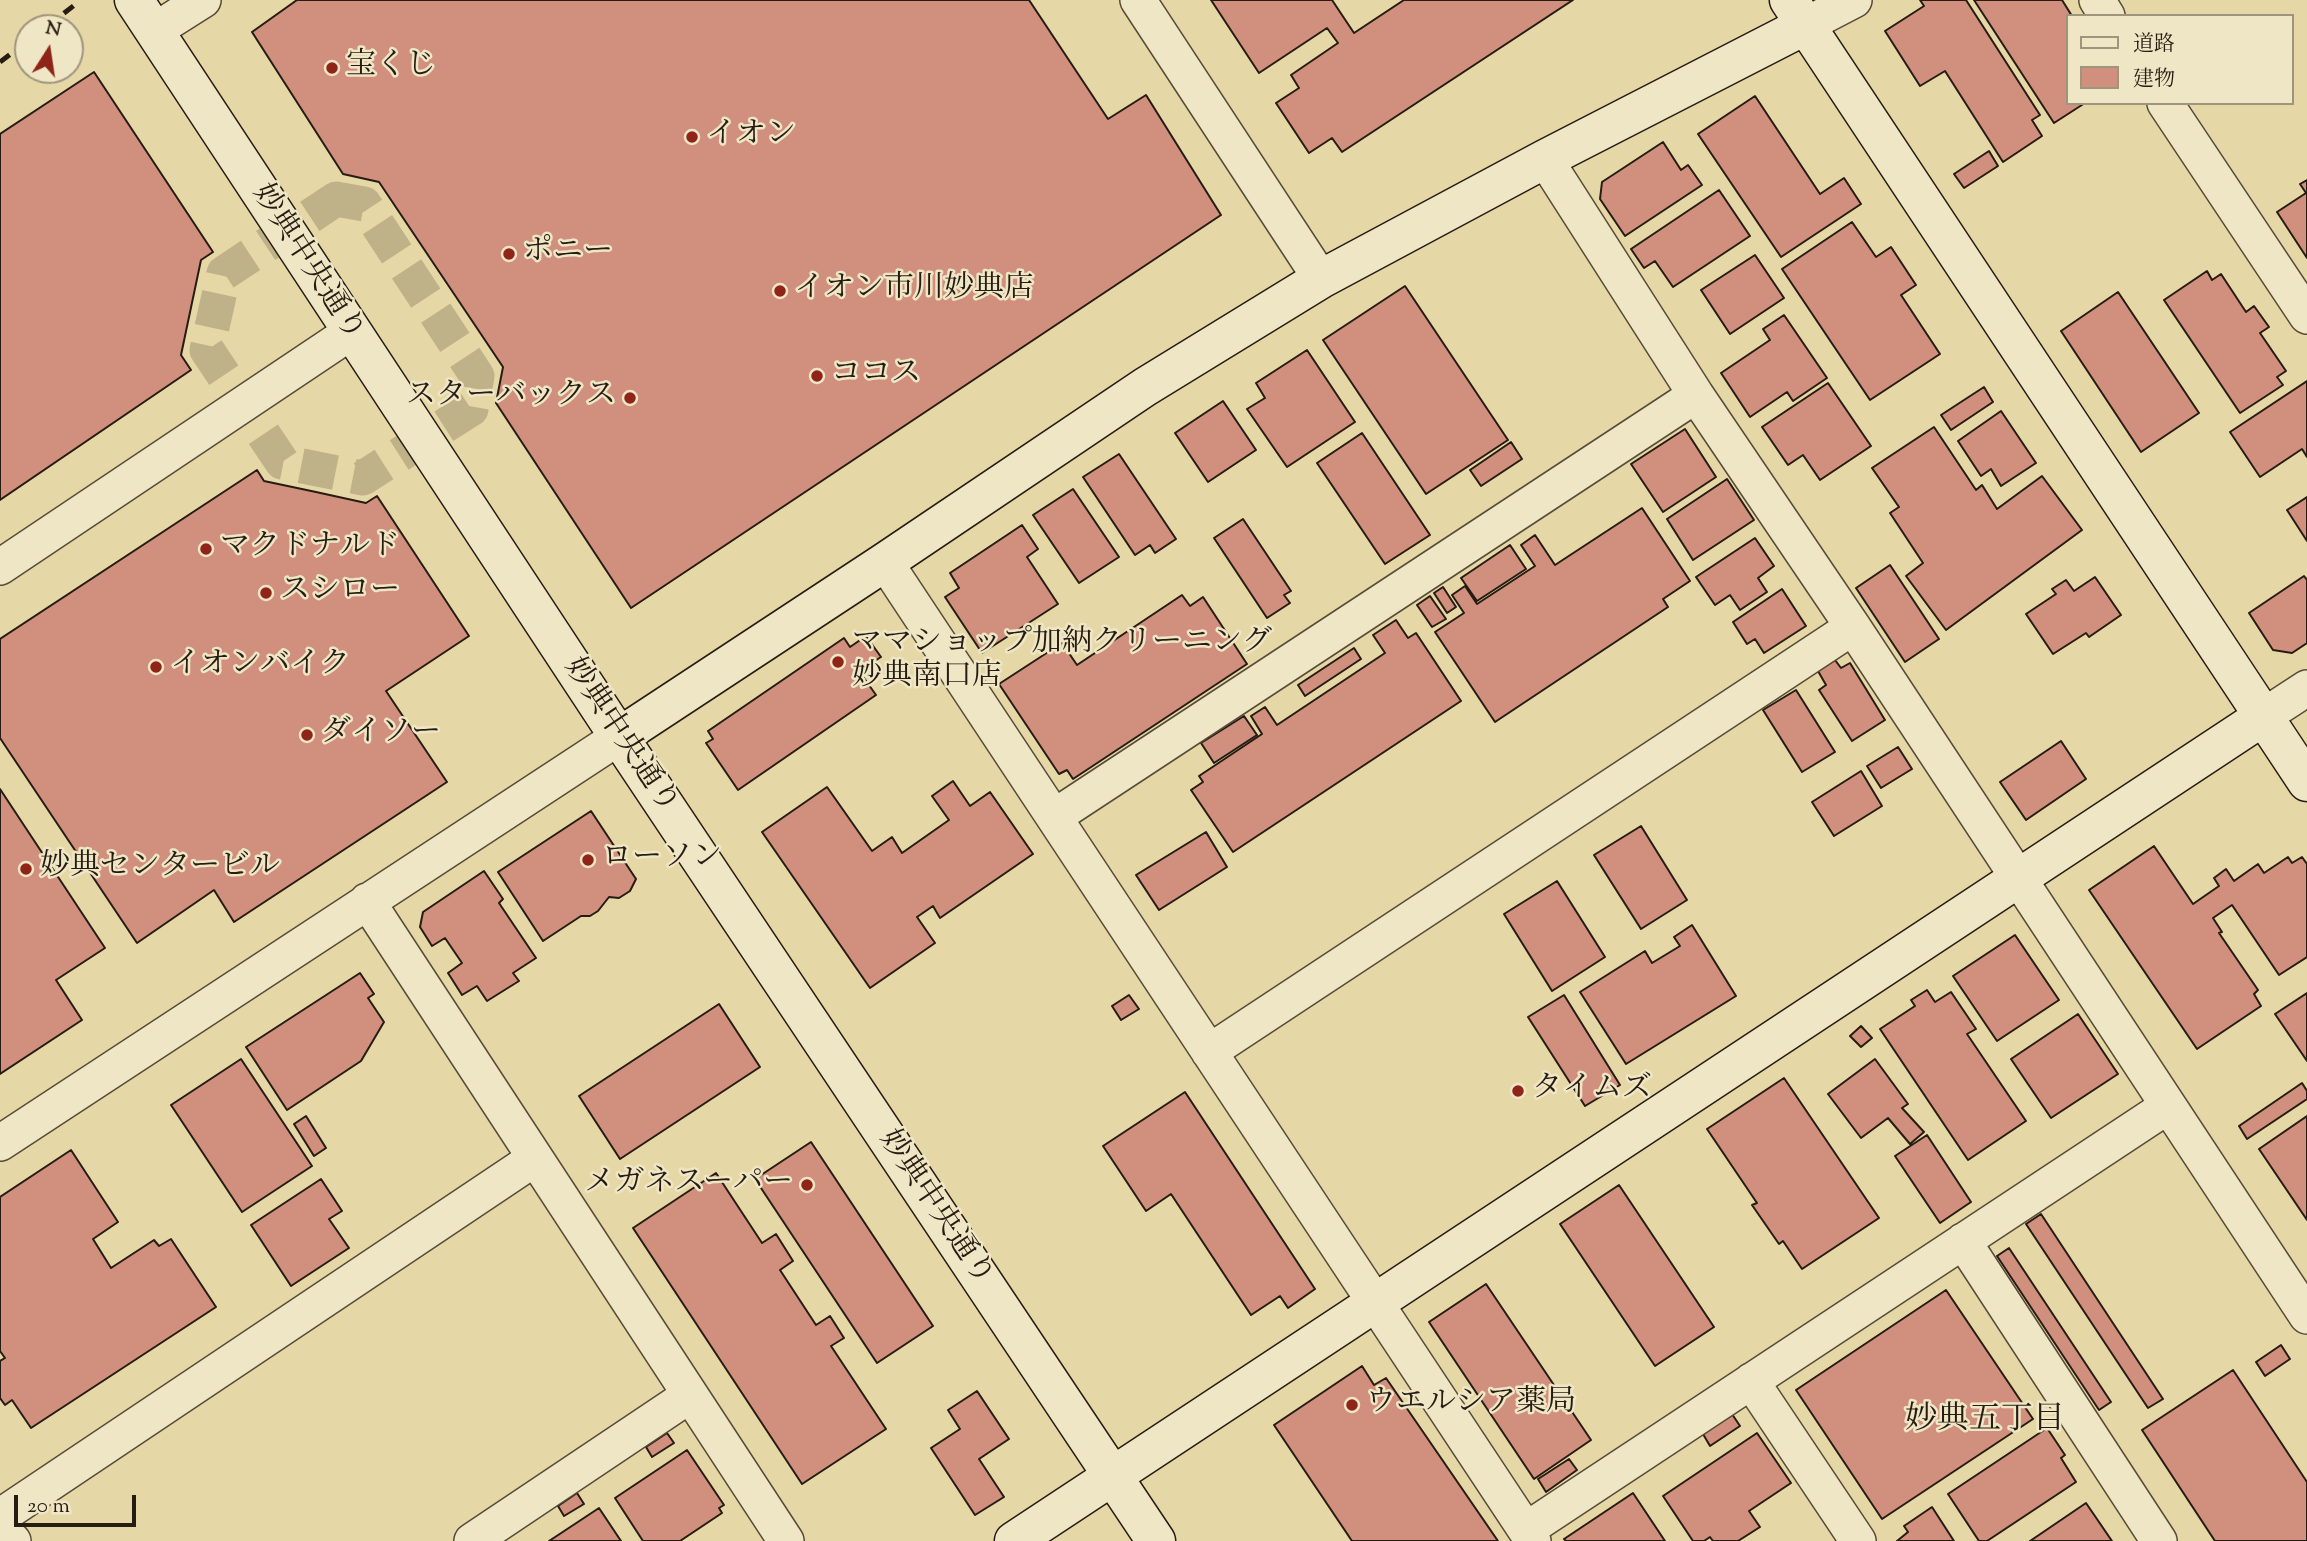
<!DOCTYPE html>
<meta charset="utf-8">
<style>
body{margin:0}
#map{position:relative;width:2307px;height:1541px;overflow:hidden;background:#e6d8a6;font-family:"Sorts Mill Goudy","Noto Serif JP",serif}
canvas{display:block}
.legend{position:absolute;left:2066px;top:14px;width:228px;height:91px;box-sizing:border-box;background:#efe6c5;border:2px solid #9f957d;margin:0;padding:9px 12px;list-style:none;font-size:21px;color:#261c12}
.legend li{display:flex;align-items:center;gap:14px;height:35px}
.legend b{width:35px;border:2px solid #9f957d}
.north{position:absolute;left:14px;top:14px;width:70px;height:70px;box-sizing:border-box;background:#efe6c5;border:2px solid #9f957d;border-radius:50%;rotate:12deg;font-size:19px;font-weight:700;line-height:28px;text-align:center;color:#261c12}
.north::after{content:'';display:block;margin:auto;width:24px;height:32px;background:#8f2418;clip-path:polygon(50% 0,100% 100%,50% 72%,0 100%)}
.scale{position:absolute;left:14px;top:1495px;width:122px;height:32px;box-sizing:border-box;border:4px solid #261c12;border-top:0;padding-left:9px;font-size:21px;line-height:24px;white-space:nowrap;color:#261c12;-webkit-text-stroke:5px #efe6c5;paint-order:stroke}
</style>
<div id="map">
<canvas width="2307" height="1541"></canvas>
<ul class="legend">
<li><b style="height:9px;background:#efe6c5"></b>道路</li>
<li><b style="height:19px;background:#d18f7e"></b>建物</li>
</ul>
<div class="north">N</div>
<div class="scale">20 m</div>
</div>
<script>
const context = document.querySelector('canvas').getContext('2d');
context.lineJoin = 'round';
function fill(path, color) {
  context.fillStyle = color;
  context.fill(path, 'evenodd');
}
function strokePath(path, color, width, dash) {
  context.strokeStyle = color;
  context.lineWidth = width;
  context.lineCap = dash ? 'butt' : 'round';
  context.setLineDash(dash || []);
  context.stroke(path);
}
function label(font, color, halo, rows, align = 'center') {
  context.font = font + ' "Sorts Mill Goudy","Noto Serif JP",serif';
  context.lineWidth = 5;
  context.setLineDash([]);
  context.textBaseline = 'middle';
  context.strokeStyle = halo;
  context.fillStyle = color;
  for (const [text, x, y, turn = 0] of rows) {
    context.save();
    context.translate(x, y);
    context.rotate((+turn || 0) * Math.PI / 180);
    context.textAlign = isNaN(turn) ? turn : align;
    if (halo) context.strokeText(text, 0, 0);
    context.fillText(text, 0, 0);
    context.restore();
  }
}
const building = new Path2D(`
 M297,0H1029L1108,119L1146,95L1221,215L631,608L496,403L503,367L379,182L343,174L252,32Z
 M1211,0H1332L1354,33L1404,0H1573L1342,152L1332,138L1309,153L1276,103L1299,88L1291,75L1338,43L1327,28L1259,73Z
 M1920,0H1966L2040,115L2032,120L2042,136L2003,162L1945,71L1920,86L1885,31L1924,6Z
 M1974,0H2062L2072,16H2067V103H2085L2054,123Z
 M94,72L213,252L201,260L181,355L191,370L0,500V134Z
 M1755,96L1820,194L1844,178L1861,204L1781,257L1698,134Z
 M1663,142L1681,170L1688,165L1702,185L1625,236L1600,199L1602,182Z
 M1989,151L1998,166L1964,188L1954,174Z
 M2307,180V258L2277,212L2306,193L2300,184Z
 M1719,190L1750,236L1673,287L1655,261L1644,268L1631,249Z
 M1852,222L1876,257L1891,247L1916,285L1901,295L1940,354L1870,400L1782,269Z
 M1755,255L1784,298L1730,334L1701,290Z
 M2207,271L2212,280L2221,274L2246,312L2254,306L2269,327L2260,333L2286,371L2277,377L2283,385L2240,413L2164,300Z
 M1405,286L1508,440L1426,494L1323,340Z
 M2118,292L2199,413L2141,452L2061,331Z
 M1784,315L1827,378L1793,401L1787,392L1750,417L1721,373L1770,340L1763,329Z
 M1307,350L1355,422L1287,467L1247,409L1265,398L1256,383Z
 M2307,381V457L2302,449L2260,477L2230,432Z
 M1828,383L1871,446L1820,480L1803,455L1788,465L1762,427Z
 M1984,387L1993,402L1951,430L1941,415Z
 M1223,401L1256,450L1208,482L1175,433Z
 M2001,411L2036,463L2001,486L1991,469L1981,476L1958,441Z
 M1934,427L1976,490L1982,485L1997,509L2042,476L2082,530L1946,630L1906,576L1923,563L1890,513L1899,507L1872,468Z
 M1685,429L1716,477L1663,512L1631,464Z
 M1362,433L1430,535L1385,564L1317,463Z
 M1511,442L1522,459L1481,486L1470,470Z
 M1119,454L1176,539L1155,553L1150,545L1135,555L1083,477Z
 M257,470L264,481L316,492L366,503L377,496L469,636L386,691L447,782L234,922L214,890L137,943L0,738V639Z
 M1727,479L1754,520L1693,560L1667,519Z
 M1073,489L1119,557L1079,583L1033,515Z
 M2307,497V541L2287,510Z
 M1642,508L1690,581L1663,599L1668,607L1495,722L1435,632L1464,613L1452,595L1465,586L1477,604L1535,566L1521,545L1535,535L1555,565Z
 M1243,519L1291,591L1284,595L1290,603L1267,618L1214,538Z
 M1022,525L1038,549L1027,557L1058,604L982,653L945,597L959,588L950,573Z
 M1755,538L1774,566L1758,578L1767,592L1740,610L1730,595L1715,605L1696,577Z
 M1510,545L1526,569L1477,601L1461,578Z
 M1890,565L1939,639L1905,662L1856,588Z
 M2304,576L2307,580V643L2292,653L2273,650L2249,613Z
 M2095,577L2121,615L2089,637L2086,633L2053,654L2026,614L2056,594L2052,589L2066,580L2074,591Z
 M1443,587L1456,607L1447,613L1434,593Z
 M1782,589L1806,626L1764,653L1755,639L1747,644L1733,622Z
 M1182,595L1190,606L1203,597L1247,664L1073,779L1067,770L1059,774L999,684L1062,643L1077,665Z
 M1430,596L1446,619L1432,627L1417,605Z
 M1396,620L1408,638L1416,633L1461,701L1233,852L1191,790L1203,782L1199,776L1262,734L1251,716L1265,707L1277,725L1385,653L1373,635Z
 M866,636L881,657L859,671L876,695L738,790L706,743L713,739L708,731L844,638L850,647Z
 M1354,648L1361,659L1305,696L1298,685Z
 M1835,660L1841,668L1850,663L1885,720L1852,741L1819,690L1826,685L1818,671Z
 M1796,690L1835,752L1802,772L1763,710Z
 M1244,716L1257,735L1214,763L1201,743Z
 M2061,741L2086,779L2026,820L2000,782Z
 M1898,747L1912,769L1881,788L1867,766Z
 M1861,771L1882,806L1834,836L1812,802Z
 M953,781L970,806L990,792L1033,854L940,918L933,906L917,917L935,943L870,988L762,832L827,787L872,851L892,837L902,853L949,820L932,796Z
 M0,789L105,948L56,980L82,1020L0,1074Z
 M591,811L636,879L630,891L619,898L609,897L598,911L590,916H581L543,941L498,872Z
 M1641,826L1687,900L1641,929L1594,855Z
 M1206,832L1227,867L1159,910L1136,875Z
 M2154,846L2193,904L2219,886L2214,878L2226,869L2234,881L2258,864L2264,873L2288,857L2292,863L2302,857L2307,864V957L2279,975L2232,905L2213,918L2222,932L2219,933L2258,990L2254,994L2261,1006L2197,1049L2089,890Z
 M484,871L503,899L499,903L536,958L513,973L519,981L487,1001L477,986L462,995L448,973L462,963L445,938L432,946L420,927L423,912Z
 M1557,881L1605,957L1552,991L1504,914Z
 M1692,925L1736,996L1626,1064L1580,992L1645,951L1652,963L1680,946L1674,937Z
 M2015,935L2059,1000L1997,1041L1953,976Z
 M360,973L374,994L368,998L384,1022L361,1061L287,1110L246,1047Z
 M1927,990L1935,1002L1951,992L1976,1029L1967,1034L2026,1121L1968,1160L1880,1029L1915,1006L1911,1000Z
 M2307,993V1061L2275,1014Z
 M1129,995L1139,1009L1121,1020L1112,1006Z
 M1564,995L1620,1085L1585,1106L1528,1017Z
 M719,1004L760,1067L620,1159L579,1096Z
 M2078,1014L2118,1074L2051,1118L2011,1059Z
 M1861,1026L1872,1038L1861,1047L1850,1036Z
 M241,1059L312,1166L242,1212L171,1105Z
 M1875,1059L1908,1104L1902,1108L1924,1132L1910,1144L1888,1118L1861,1138L1828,1094Z
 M1784,1078L1879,1218L1802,1269L1783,1241L1779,1244L1752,1205L1757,1203L1707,1129Z
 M2302,1083L2307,1091V1099L2247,1139L2239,1126Z
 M1185,1092L1315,1289L1288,1308L1280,1296L1251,1315L1171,1194L1146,1211L1103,1146Z
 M306,1116L326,1148L314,1156L294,1124Z
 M2307,1116V1220L2259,1149Z
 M1927,1135L1971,1202L1940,1223L1895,1156Z
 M811,1142L933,1326L877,1363L755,1179Z
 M71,1150L118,1222L93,1239L111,1268L154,1240L159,1246L171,1239L216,1307L31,1428L12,1400L5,1405L0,1398V1361L5,1358L0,1351V1197Z
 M716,1173L762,1243L776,1234L793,1261L780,1270L816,1325L830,1316L844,1338L831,1346L886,1429L802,1484L633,1228Z
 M321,1179L342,1211L329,1219L349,1248L291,1286L251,1225Z
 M1619,1185L1714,1327L1655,1366L1560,1224Z
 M2041,1214L2163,1399L2148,1408L2026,1224Z
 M2009,1248L2111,1402L2099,1410L1997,1256Z
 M1486,1284L1591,1440L1534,1479L1429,1322Z
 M1946,1290L2033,1419L1882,1519L1796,1390Z
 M2281,1345L2290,1359L2265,1376L2256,1362Z
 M1362,1366L1374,1385L1386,1378L1498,1541H1352L1274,1425Z
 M2233,1370L2307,1482V1541H2215L2142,1430Z
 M977,1391L1009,1439L979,1459L1004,1497L975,1515L931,1448L960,1429L948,1410Z
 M1732,1414L1740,1426L1710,1446L1703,1434Z
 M2047,1428L2065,1455L2061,1458L2076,1482L1987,1541H1979L1948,1494Z
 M667,1433L674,1443L652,1457L646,1447Z
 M1757,1433L1791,1483L1749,1511L1760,1527L1738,1541H1713L1710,1537L1704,1541H1693L1663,1496Z
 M687,1450L724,1505L719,1508L722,1513L680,1541H643L615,1498Z
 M1569,1459L1577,1470L1546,1492L1538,1479Z
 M577,1493L584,1504L564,1516L558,1506Z
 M1633,1493L1665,1541H1566L1564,1539Z
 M2086,1503L2112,1541H2030Z
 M1932,1507L1954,1541H1897L1908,1532L1904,1526Z
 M599,1508L621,1541H549Z`);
fill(building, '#d18f7e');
strokePath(building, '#261c12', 2);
strokePath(new Path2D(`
 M336,199L364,204L477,376L471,409L363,478L282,462L207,350L224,273Z`), '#c0b288', 35, [35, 18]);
const street = new Path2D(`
 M1138,0L1321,279
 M2097,0L2107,16
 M1806,25L1854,0
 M154,31L203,0
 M2165,103L2307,316
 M1545,159L1696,395L1853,627L2307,1316
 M885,562L1533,1541
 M0,567L351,332
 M2264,716L2307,688
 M1054,817L1696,395
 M367,901L786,1541
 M1209,1052L1853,627
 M0,1143L619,737
 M1963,1241L2159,1541
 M1751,1381L1858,1541
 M1526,1530L2168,1106
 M13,1541L5,1533L4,1514L534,1159
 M472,1541L690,1395`);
const secondary = new Path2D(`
 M134,0L619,737L1156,1541
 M1789,0L2307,782
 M619,737L885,562L1145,387L1321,279L1545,159L1806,25
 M1014,1541L2264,716`);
strokePath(street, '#564b37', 38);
strokePath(secondary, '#261c12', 41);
strokePath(street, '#efe6c5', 35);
strokePath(secondary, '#efe6c5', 38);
strokePath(new Path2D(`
 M45,28L81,0
 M0,62L28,41`), '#261c12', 5, [12, 12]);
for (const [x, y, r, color] of [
 [332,68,7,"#8f2418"],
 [692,137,7,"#8f2418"],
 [509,254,7,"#8f2418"],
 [780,291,7,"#8f2418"],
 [817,376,7,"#8f2418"],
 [630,398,7,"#8f2418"],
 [206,549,7,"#8f2418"],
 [266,593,7,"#8f2418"],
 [838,662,7,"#8f2418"],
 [156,667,7,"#8f2418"],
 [307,735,7,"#8f2418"],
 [588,860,7,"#8f2418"],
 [26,869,7,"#8f2418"],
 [1518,1091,7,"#8f2418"],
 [807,1185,7,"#8f2418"],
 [1352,1405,7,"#8f2418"]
]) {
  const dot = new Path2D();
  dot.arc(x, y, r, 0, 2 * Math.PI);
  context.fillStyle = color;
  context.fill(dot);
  strokePath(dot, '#efe6c5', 2.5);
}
label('30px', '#261c12', '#efe6c5', [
 ["宝くじ",346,68],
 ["イオン",706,137],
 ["ポニー",523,254],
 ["イオン市川妙典店",794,291],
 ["ココス",831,376],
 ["スターバックス",616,398,"right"],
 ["マクドナルド",220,549],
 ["スシロー",280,593],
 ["ママショップ加納クリーニング",852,645],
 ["妙典南口店",852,679],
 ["イオンバイク",170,667],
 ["ダイソー",321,735],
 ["ローソン",602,860],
 ["妙典センタービル",40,869],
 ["タイムズ",1532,1091],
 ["メガネスーパー",793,1185,"right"],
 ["ウエルシア薬局",1366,1405]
], 'left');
label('30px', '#261c12', '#efe6c5', [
 ["妙典中央通り",306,264,57],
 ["妙典中央通り",619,737,56],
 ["妙典中央通り",934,1209,56]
]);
label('32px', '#261c12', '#efe6c5', [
 ["妙典五丁目",1985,1423]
]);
</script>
